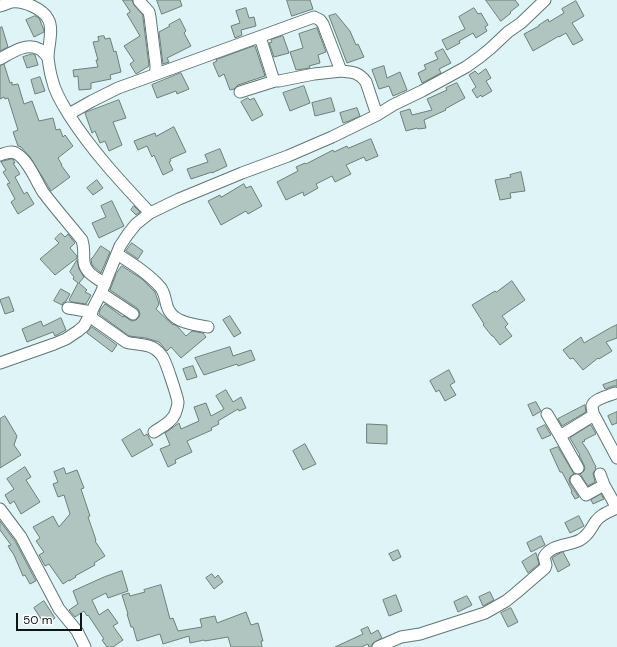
<!DOCTYPE html>
<style>
body{margin:0}
#map{position:relative;width:617px;height:647px;overflow:hidden;background:#def4f6;font-family:"DM Sans",sans-serif}
canvas{display:block}
.scale{position:absolute;left:16px;top:613px;width:66px;height:18px;box-sizing:border-box;border:2px solid #0d1516;border-top:0;padding-left:5px;font-size:12px;line-height:14px;white-space:nowrap;color:#0d1516;-webkit-text-stroke:3px #fff;paint-order:stroke}
</style>
<div id="map">
<canvas width="617" height="647"></canvas>
<div class="scale">50 m</div>
</div>
<script>
const context = document.querySelector('canvas').getContext('2d');
context.lineJoin = 'round';
function fill(path, color) {
  context.fillStyle = color;
  context.fill(path, 'evenodd');
}
function strokePath(path, color, width, dash) {
  context.strokeStyle = color;
  context.lineWidth = width;
  context.lineCap = dash ? 'butt' : 'round';
  context.setLineDash(dash || []);
  context.stroke(path);
}
const building = new Path2D(`
 M123,0H132L134,5L143,15V18L149,66L136,74L130,64L134,61L124,46L140,36L127,14L130,12Z
 M157,0H180L182,6L162,14Z
 M287,0H310L313,9L292,16Z
 M486,0H515L519,5L510,12L511,13L501,21Z
 M576,1L584,16L572,23L583,40L573,45L566,33L559,37V36L533,51L524,34L539,26V25L548,19L549,22L564,13L562,9Z
 M246,8L249,18L254,17L256,26L241,30L242,35L235,38L231,26L240,23L236,11Z
 M474,8L478,14L481,13L488,25L485,27L487,31L476,38L473,33L459,41L460,43L447,50L442,40L465,29L459,17Z
 M336,14L350,31L356,45L358,44L364,57L347,63L329,16Z
 M35,16L39,18L44,30V32L34,37L26,20Z
 M180,19L186,31L184,33L191,46L167,58L169,62L163,64L159,32L170,26L169,25Z
 M2,27L8,47L0,51V28Z
 M317,28L326,52L318,55L320,63L309,66L310,68L296,70L290,52L303,48L299,34Z
 M104,36L105,39L110,38L114,52L116,51L121,72L110,75L111,79L91,83V89L79,90L78,76L74,77L73,70L98,67L96,60H98L93,42L99,41L98,37Z
 M283,36L289,53L274,57L269,43L272,42L271,40Z
 M255,46L265,76L238,85L234,89L230,90L224,74L219,77L213,63L217,61L216,60Z
 M443,49L451,63L439,69L441,73L422,83L418,73L426,69L424,65L438,59L435,53Z
 M33,54L35,55L38,65L27,68L23,57Z
 M4,64L10,83L12,82V85L18,84L24,104L32,101L39,121L53,118L56,130L60,129L63,137L65,135L73,146L58,158L62,165H61L70,177L51,191L30,157L21,147L18,146L13,132L18,130L8,98L5,99L4,97L0,99V66Z
 M384,66L387,78L400,72L407,90L393,96L389,86L379,89L372,70Z
 M486,69L491,78L486,81L492,91L482,97L481,95L477,98L472,90L476,87L469,75L475,71L478,74Z
 M181,73L189,89L177,94L176,91L157,98L152,85Z
 M40,77L45,91L35,94L31,80Z
 M457,83L465,98L445,109L446,110L424,120L426,128L418,129L417,128L406,131L400,112L410,109L412,115L432,110L427,99L447,90L446,88Z
 M304,86L310,103L290,111L283,93Z
 M248,98L250,100L254,98L263,115L252,121L241,102Z
 M331,98L335,111L315,116L312,103Z
 M119,100L126,118L113,122L122,145L109,151L105,141L100,143L95,131L92,133L85,113Z
 M357,108L360,116L349,121L343,123L340,113Z
 M174,127L186,152L170,159L171,161L169,162L173,170L163,175L154,155L152,157L147,146L138,150L134,141L155,133L156,136Z
 M371,139L378,156L366,161L364,157L346,165L351,174L335,182L332,176L316,184L318,188L304,196L303,192L286,200L277,182L298,171L296,167L305,163L306,164L333,150L334,152L347,146L348,148Z
 M220,149L227,166L212,173V172L191,179L187,169L208,162L205,155Z
 M11,159H13L15,163H13L20,174L15,177L24,194L27,192L34,204L18,214L11,202L15,199L7,184L10,183L3,172L6,170L1,162Z
 M521,172L525,191L510,193L511,198L500,200L495,180L511,177L510,175Z
 M97,180L103,188L93,195L87,188Z
 M244,184L246,188L251,186L262,206L248,214L246,211L221,225L208,201L220,195L221,197Z
 M112,201L124,226L99,238L92,223L106,217L101,206Z
 M134,206L140,212L136,215L131,210Z
 M61,233L65,237L68,234L75,243L70,248L77,256V258L55,275L40,259L59,243L55,239Z
 M132,243L143,251L138,259L126,251Z
 M101,246L110,252L101,273L92,265L91,259L93,257Z
 M77,260L79,269L84,277L79,283L87,290L85,292L91,295L86,304L72,302L69,300L78,283L73,279L74,277L70,272Z
 M122,266L142,279L155,292L159,304L156,309L173,325V324L177,326L186,336L192,331L203,333L206,337L181,358L171,347L167,351L159,342L146,338L129,336L99,314L100,310L105,304L123,317L124,316L130,320L132,321L136,320L139,317L140,314L139,311L137,308L110,290L116,274Z
 M512,281L525,300L502,316L508,324L505,327L512,336L500,345L493,336H492L483,325L484,324L472,305L495,291L496,292Z
 M61,289L70,294L66,301L63,303L62,305L54,301Z
 M9,297L14,311L5,314L0,300Z
 M230,316L241,333L234,337L223,320Z
 M61,318L66,330L55,336L53,332L27,342L22,329L41,321L43,326Z
 M617,325V338L606,342L612,351L599,359L598,358L583,370L573,358L570,359L563,350L581,337L584,343L610,328Z
 M92,327L117,345L112,352L87,333Z
 M230,347L233,356L251,350L255,360L238,366L237,364L204,375L195,358Z
 M193,366L197,377L187,380L183,369Z
 M449,370L455,382L450,385L456,395L445,401L439,390L436,392L430,381Z
 M617,380V386H613L605,389L603,385Z
 M226,390L233,402L241,397L246,408L239,411L238,409L218,421L219,424L211,428L212,430L187,441L192,452L175,460L176,463L168,467L160,449L170,445L165,433L179,423L181,429L199,421L194,407L206,403L211,416L224,409L216,396Z
 M536,402L541,411L533,416L528,405Z
 M585,405L586,412L562,426L558,419Z
 M617,412V423L612,425L608,416Z
 M5,416L17,436L14,445L21,455L0,468V419Z
 M367,424L387,425V444L367,443Z
 M545,425L551,435L542,439L537,429Z
 M591,425L596,434L584,440L585,441L582,442L588,451L596,467H595L596,469L593,473L595,482L588,486L580,474L584,471L585,468L584,465L579,455H580L570,438Z
 M140,429L144,436L147,434L153,445L132,457L122,440Z
 M305,444L316,464L303,470L293,451Z
 M558,447L574,474L570,477L569,480L570,484L579,497L575,499L571,492L572,491L562,472H560L550,450Z
 M25,467L31,477L26,480L40,502L21,514L14,501L10,504L5,495L14,489L7,479Z
 M64,468L66,474L77,470L84,488L81,489L90,516L88,517L96,540L95,541L105,556L94,563L95,565L75,576L76,577L69,581V580L63,584L49,564L45,566L39,555L44,552L36,541L40,538L33,527L53,516L59,527L70,514L64,495L58,497L53,484L58,482L54,472Z
 M601,494L604,499L593,504L591,500Z
 M579,516L584,526L570,533L565,523Z
 M0,521L15,541L36,581L30,584L25,575L23,576L14,555L8,546L11,545L0,530Z
 M541,536L545,545L531,552L527,543Z
 M398,550L401,557L393,561L389,554Z
 M563,552L570,565L558,572L552,558L555,556Z
 M536,553L539,564L528,573L522,562Z
 M122,571L128,591L108,598L106,593L92,600L99,615L108,609L118,623L113,626L123,640L113,647H107L102,640L104,639L88,615L87,616L84,611L75,617L69,610L78,604L73,591L104,577Z
 M212,574L215,578L218,575L223,582L214,589L206,578Z
 M161,585L170,619L173,618L178,631L202,627L200,619L215,616L217,623L246,612L251,625L258,623L263,641H261L262,647H231L228,637L205,641L204,640L190,643L189,636L163,644L160,634L137,641L133,627H131L127,614H128L122,595L129,593L130,596L145,592L144,590Z
 M490,592L494,600L483,606L479,597Z
 M396,595L402,611L389,616L383,600Z
 M467,596L472,605L458,612L454,602Z
 M44,601L55,618L45,625L34,608Z
 M511,608L518,622L508,627L501,613Z
 M368,627L371,634L378,630L382,638L373,643L371,647H369L368,644L361,647H335L363,634L361,630Z`);
fill(building, '#b0c5c0');
strokePath(building, '#6c7f7b', 1);
const minor = new Path2D(`
 M0,6C4,5 8,3 11,2C23,0 43,9 48,19C54,28 48,47 48,58C49,65 50,73 52,79C55,93 62,103 69,115C92,151 121,182 150,213
 M260,37L273,78L275,81H279L314,74L341,71
 M0,59C11,53 26,42 39,49C43,51 46,55 48,58
 M154,75L314,17L320,20L323,24L341,71C352,72 359,72 366,82L377,115
 M240,92L275,81
 M69,114L92,101L118,88L154,75L156,70V65L150,17L149,12L139,1
 M0,155C6,153 12,150 17,154C28,160 36,181 43,192C55,208 69,224 82,240C85,250 83,253 84,262C85,273 97,278 105,284
 M117,254C133,264 149,274 161,288C165,294 165,299 167,306C172,323 193,324 208,327
 M101,293L133,314
 M68,308L92,312
 M89,316L126,342C135,345 147,343 155,349C158,351 160,353 162,356C166,361 177,396 178,402C178,406 176,411 175,414C171,423 161,427 154,432
 M0,363L54,344L66,339L78,331L84,326L101,293L120,246L128,234L136,224L150,213L179,199L242,173L288,156L332,137L377,115L393,105L422,91L466,67L480,57L491,48L508,32L521,23L545,0
 M615,393C608,396 594,399 592,406C592,408 593,411 593,413L617,458
 M547,414L560,436L594,415
 M560,436L578,468
 M576,480L586,495L604,485L600,474
 M604,485L617,508
 M0,509L21,537L59,609L77,631L85,647
 M378,647L401,637L420,634L485,613L506,601L516,593L545,568L546,565L544,557C551,544 569,546 580,540C590,534 590,529 596,521C601,514 610,511 617,508`);
strokePath(minor, '#617577', 13);
strokePath(minor, '#fff', 11);
</script>
